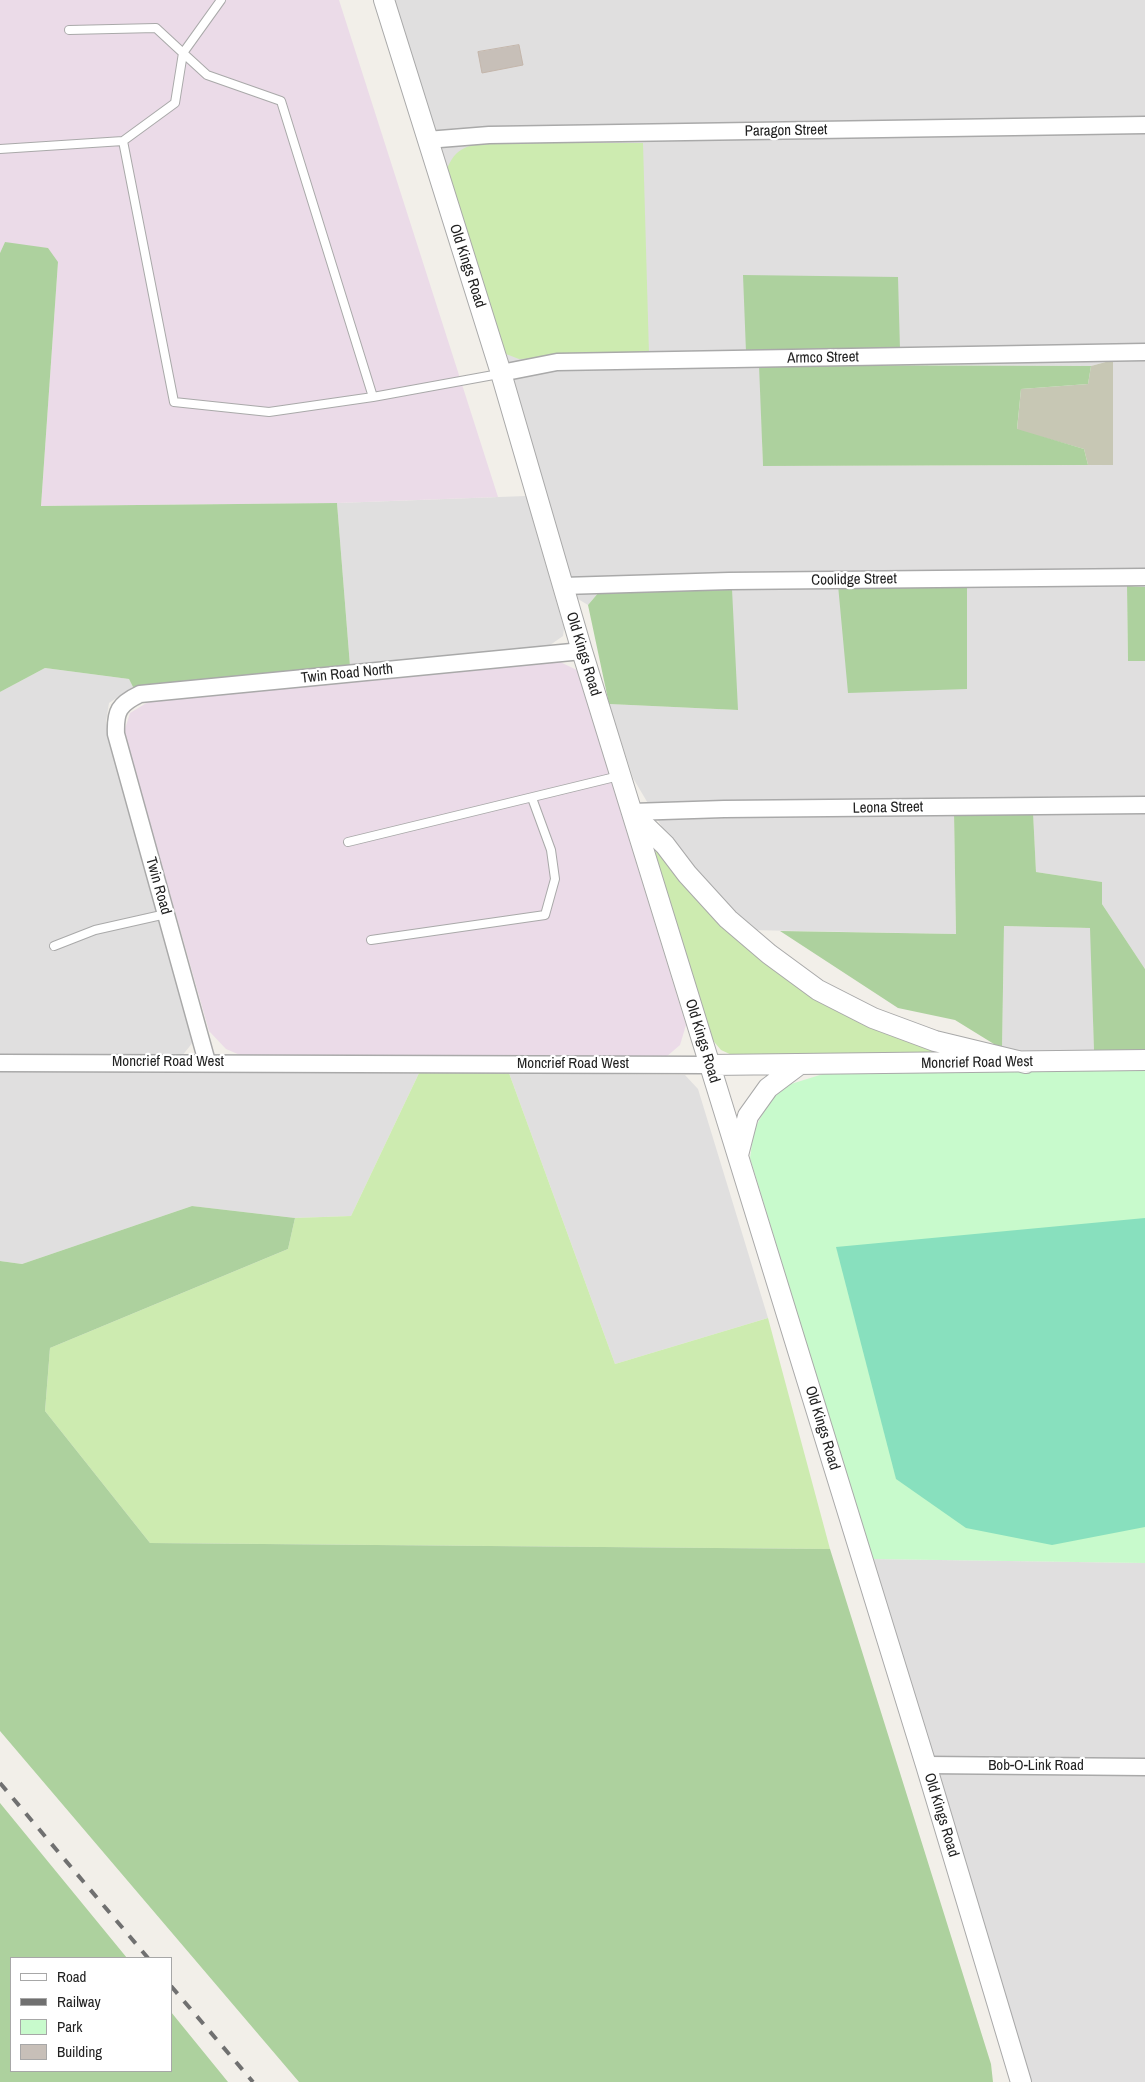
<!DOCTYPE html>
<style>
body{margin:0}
#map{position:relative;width:1145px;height:2082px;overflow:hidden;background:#f2efe9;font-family:"Archivo Narrow",sans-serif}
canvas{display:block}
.legend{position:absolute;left:10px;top:1957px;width:162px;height:115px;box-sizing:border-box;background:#fff;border:1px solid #a7a7a7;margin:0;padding:6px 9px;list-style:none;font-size:15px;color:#222}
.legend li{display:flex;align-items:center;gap:10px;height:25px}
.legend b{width:25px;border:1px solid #a7a7a7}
</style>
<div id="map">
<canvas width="1145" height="2082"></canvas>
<ul class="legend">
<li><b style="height:6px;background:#fff"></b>Road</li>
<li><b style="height:6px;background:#707070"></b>Railway</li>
<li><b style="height:14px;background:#c8facc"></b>Park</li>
<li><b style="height:14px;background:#c7bfb8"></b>Building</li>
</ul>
</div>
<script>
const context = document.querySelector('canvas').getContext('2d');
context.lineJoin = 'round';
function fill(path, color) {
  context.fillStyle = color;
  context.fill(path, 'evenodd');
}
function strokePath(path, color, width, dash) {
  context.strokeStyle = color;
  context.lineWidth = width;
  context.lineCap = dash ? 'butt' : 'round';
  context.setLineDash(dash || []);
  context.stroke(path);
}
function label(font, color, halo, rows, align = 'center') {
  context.font = font + ' "Archivo Narrow",sans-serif';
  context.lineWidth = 4.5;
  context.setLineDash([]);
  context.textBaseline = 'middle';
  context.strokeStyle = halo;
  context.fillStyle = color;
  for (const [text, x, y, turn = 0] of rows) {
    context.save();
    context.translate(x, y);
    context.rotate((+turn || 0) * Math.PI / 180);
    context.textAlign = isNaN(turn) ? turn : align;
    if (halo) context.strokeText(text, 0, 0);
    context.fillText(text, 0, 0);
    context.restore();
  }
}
fill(new Path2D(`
 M392,0H1145V587L1127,586L1128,661H1145V969L1102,904V882L1036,872L1033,813H954L956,934L748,930L672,844L633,778L609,704L738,710L599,592L588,605L578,599L499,344L643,144L480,143L445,174ZM1113,360V465L763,466L760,365L1091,366Z
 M526,496L564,628L563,636L543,650L350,666L337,503Z
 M45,668L129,679L133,687L109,703L106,722L193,1042L182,1056L0,1054V692Z
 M1004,926L1091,928L1094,1051L1028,1052L1002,1049Z
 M0,1071H420L351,1216L295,1218L192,1206L22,1264L0,1261Z
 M509,1073L685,1075L698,1089L768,1318L615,1364Z
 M872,1559L1145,1563V2082H1032Z`), '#e0dfdf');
fill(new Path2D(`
 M0,0H339L498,497L337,503L41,506L58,262L5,242L0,253Z
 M560,662L577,670L686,1025L680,1045L666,1057L240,1055L226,1049L209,1031L124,732L130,713L153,699Z`), '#ebdbe8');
fill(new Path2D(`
 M1113,360V465H1088L1084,449L1017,430L1021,389L1088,384L1091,366Z`), '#c7c7b4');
fill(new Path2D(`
 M480,143H643L649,354L519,359L506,354L499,344L445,174C453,153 459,148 480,143Z
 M658,849L726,928L947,1054L734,1056L721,1050L710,1037L655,852Z
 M420,1071L509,1073L615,1364L768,1318L830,1549L150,1543L45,1411L50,1348L288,1249L295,1218L351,1216Z`), '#cdebb0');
fill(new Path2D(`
 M5,242L48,248L58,262L41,506L337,503L350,666L133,687L129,679L45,668L0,692V253Z
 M743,275L898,277L900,350L746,352Z
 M759,365L1091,366L1088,384L1021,389L1017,429L1084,449L1088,465L763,466Z
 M967,583V689L848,693L838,585Z
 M1127,586L1145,587V661H1128Z
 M732,589L738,710L609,704L588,605L599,592Z
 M954,812H1033L1036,872L1102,882V904L1145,969V1050L1094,1051L1090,928L1004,926L1002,1049L955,1020L898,1008L780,931L956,934Z
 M192,1206L295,1218L288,1249L50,1348L45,1411L150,1543L830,1549L991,2064L993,2082H299L0,1731V1261L22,1264Z
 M0,1803L127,1958H11V2071H171V2012L228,2082H0Z`), '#add19e');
fill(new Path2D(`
 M1145,1069V1563L872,1559L750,1158L754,1130L770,1100L791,1084L823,1074Z`), '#c8facc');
fill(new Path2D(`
 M1145,1218V1527L1052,1545L966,1528L896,1479L836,1247Z`), '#88e0be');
const building = new Path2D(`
 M519,45L523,65L482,73L478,52Z`);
fill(building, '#c7bfb8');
strokePath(building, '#c4b6ab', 1);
const service = new Path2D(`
 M221,0L183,53L207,75L281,101L373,397
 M69,30L156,28L183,53L175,103L123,141
 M0,149L123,141L174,402L269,412L373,397L499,374
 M348,842L619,776
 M371,940L545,915L555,879L551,850L532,798
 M54,946L95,930L166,914`);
const minor = new Path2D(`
 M427,140L489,135L1145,125
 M501,373L557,362L1145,352
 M563,586L729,581L1145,577
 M632,812L724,809L1145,805
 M207,1062L116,734C115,711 119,704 140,694L582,651
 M0,1063L710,1065
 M926,1765L1145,1767`);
const tertiary = new Path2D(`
 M384,0L501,373L582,651L926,1765L1021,2082
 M633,814L665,845L687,874L728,919L769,954L818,990L873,1018L935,1041L1026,1063
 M710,1065L1145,1060
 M738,1155L748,1116L768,1088L800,1064`);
strokePath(service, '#a9a9a9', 10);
strokePath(minor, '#a9a9a9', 19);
strokePath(tertiary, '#a9a9a9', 22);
strokePath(service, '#fff', 8);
strokePath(minor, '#fff', 16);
strokePath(tertiary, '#fff', 20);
strokePath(new Path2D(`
 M0,1783L148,1958
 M171,1986L253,2082`), '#707070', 4, [10, 10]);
label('15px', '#222', '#fff', [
 ["Paragon Street",786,131,-1],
 ["Old Kings Road",467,266,72],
 ["Armco Street",823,358,-1],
 ["Coolidge Street",854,580,-1],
 ["Old Kings Road",583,654,73],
 ["Twin Road North",347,674,-6],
 ["Leona Street",888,808,-1],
 ["Twin Road",158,886,74],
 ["Old Kings Road",702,1041,73],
 ["Moncrief Road West",168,1062],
 ["Moncrief Road West",977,1063,-1],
 ["Moncrief Road West",573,1064],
 ["Old Kings Road",822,1428,73],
 ["Bob-O-Link Road",1036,1766],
 ["Old Kings Road",941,1815,73]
]);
</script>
